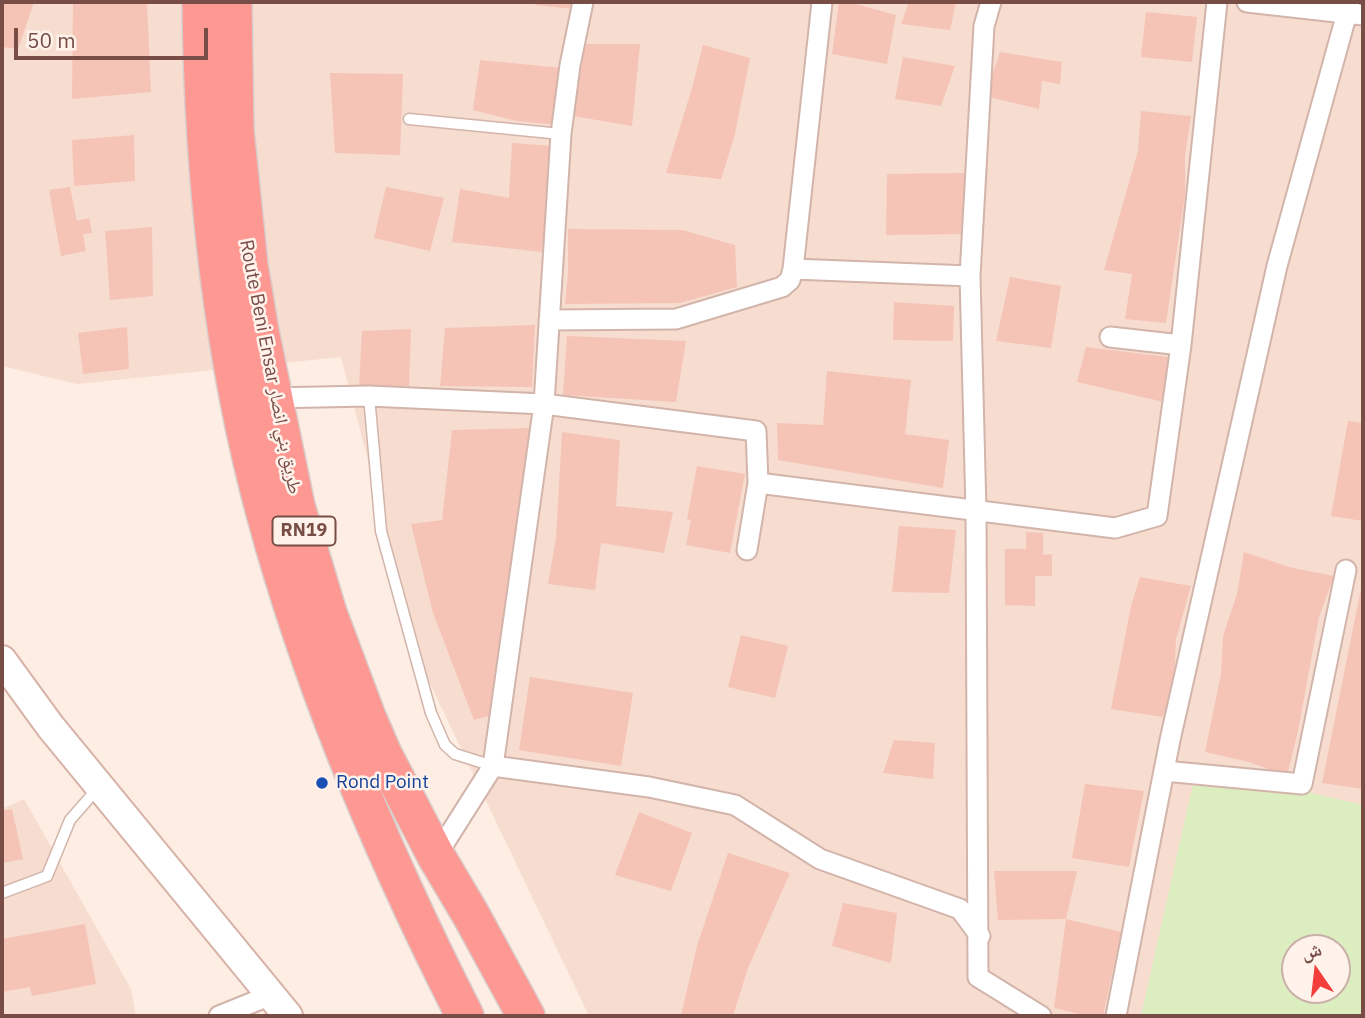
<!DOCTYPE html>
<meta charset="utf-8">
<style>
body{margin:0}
#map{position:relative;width:1365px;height:1018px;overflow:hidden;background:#feede2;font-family:"IBM Plex Sans","Noto Naskh Arabic",sans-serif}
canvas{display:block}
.frame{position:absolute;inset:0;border:4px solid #784d46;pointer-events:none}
.north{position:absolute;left:1281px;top:934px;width:70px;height:70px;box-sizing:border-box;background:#fff2ea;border:2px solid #c9b0a8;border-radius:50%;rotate:346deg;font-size:19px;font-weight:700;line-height:28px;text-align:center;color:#784d46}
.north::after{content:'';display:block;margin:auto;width:24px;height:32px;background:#f33e3c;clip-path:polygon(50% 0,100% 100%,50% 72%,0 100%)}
.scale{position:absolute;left:14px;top:28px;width:194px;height:32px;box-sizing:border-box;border:4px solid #784d46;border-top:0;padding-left:9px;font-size:21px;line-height:24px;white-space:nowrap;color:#784d46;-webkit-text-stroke:5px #fff2ea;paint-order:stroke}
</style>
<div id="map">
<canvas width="1365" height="1018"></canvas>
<div class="frame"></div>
<div class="north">ش</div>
<div class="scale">50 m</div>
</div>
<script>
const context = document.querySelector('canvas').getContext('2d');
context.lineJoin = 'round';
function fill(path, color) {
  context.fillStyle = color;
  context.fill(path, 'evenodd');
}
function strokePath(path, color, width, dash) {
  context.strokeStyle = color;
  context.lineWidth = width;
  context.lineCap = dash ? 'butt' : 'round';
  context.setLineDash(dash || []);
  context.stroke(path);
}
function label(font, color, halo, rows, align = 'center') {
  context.font = font + ' "IBM Plex Sans","Noto Naskh Arabic",sans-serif';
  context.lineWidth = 5;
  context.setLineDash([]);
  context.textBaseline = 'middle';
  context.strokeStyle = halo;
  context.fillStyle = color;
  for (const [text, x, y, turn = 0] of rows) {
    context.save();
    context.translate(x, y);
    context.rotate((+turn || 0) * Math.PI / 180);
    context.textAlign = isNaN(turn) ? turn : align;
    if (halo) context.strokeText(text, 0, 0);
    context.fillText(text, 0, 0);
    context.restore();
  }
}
fill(new Path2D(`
 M2,2H1363V1016H589L422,667L341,357L77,384L2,366ZM1295,948H1337V990H1295Z
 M24,799L131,989L136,1016H2V809Z`), '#f6ddd0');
fill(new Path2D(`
 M1197,766L1363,805V1016H1141ZM1295,948H1337V990H1295Z`), '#dcedbf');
fill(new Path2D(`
 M2,2H34L18,49L2,47Z
 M73,2H147L151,92L72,99Z
 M535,2H575L574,9L535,5Z
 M839,2H848L896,15L887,64L832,54Z
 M909,2H956L950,30L901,24Z
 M1146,12L1197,17L1192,62L1141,57Z
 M585,44H640L632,126L573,116Z
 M703,45L750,58L734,138L721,179L666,173L692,88Z
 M1000,52L1062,62L1060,84L1042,81L1039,109L985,96Z
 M903,57L955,66L941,106L895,99Z
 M480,60L563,68L557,125L516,121L473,110Z
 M330,73L403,74L400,155L335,153Z
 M1141,111L1191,116L1185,155V195L1166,323L1125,319L1132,274L1104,270L1138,151Z
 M134,135L135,181L74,186L72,140Z
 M512,143L553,146L550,201L542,252L452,242L460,189L509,198Z
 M964,173V234L886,235L887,174Z
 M70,187L77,221L89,218L92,233L83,234L86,251L61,256L49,190Z
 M386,187L444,198L430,251L374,238Z
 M152,227L153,296L110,300L105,231Z
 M568,229L682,230L735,245L737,287L680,303L565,304L568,273Z
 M1010,277L1061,286L1051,348L996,341Z
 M894,302L954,306L953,341L893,340Z
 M535,325L532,387L440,386L445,328Z
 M127,327L129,369L83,374L78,333Z
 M411,329L409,386H359L362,331Z
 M567,336L686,341L676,402L563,395Z
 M1086,347L1168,357L1164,402L1077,382Z
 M827,371L911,380L905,434L949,440L943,488L778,460L777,423L823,425Z
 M1348,421L1363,423V521L1331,516Z
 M533,428L507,594L499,713L474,720L433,613L411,524L442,520L452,430Z
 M562,432L620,440L616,506L673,512L664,553L601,543L595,590L548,584L556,538Z
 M697,466L745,474L730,553L686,545L691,520L687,519Z
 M899,526L956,530L949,593L892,592Z
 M1026,532L1043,533V555L1052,554V576H1035V606L1005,605V549H1026Z
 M1244,552L1293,568L1334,576L1319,617L1298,731L1287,776L1249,762L1205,752L1221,674L1223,636L1237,594Z
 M1140,577L1191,586L1176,639L1174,682L1163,717L1111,709L1131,606Z
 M1362,584H1363V789L1322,783Z
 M741,635L788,646L775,698L728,687Z
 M530,677L633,693L621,766L519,750Z
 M894,740L935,743L933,779L883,773Z
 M1085,784L1144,791L1129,867L1072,858Z
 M12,809L23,859L2,863V811Z
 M639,812L692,833L671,891L615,875Z
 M728,853L790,873L748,968L733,1016H681L697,946Z
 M994,871H1077L1066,919L998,920Z
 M843,903L897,913L891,963L832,946Z
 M1066,919L1121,932L1103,1016H1088L1054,1008Z
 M85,924L96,984L32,996L30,987L2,992V939Z`), '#f6c3b7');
const lane = new Path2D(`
 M409,119L561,134
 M369,396L381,531L431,713L445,745L455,754L493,766
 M2,893L47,876L70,820L97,789`);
const street = new Path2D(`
 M991,2L984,26L970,276L976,511L978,977L1041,1016
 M1247,2L1363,15
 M793,269L970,276
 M549,320L676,319L782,287L790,280L793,269L822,2
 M1110,337L1181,345
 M269,398L369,396L544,404L756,431L758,483L747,550
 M758,483L1115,528L1157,516L1181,345L1217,2
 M493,766L649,787L735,805L820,859L960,909L980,936
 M1164,771L1302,784L1346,570
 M436,856L493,766L544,404L561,134L570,65L583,2
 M219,1016L271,995
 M1116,1016L1170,740L1277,266L1350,2`);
const secondary = new Path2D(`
 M2,660L50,726L288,1016`);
const highway = new Path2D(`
 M201,2C203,173 220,347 265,513C312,688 383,855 465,1016
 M233,2L235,130L249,265L260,331L296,506L328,613L367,717L383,754L436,856L471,915L526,1016`);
strokePath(lane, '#d2b4aa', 13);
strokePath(street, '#d2b4aa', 23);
strokePath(secondary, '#d6b2a7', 32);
strokePath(highway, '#d9cdcb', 40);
strokePath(lane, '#fff', 10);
strokePath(street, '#fff', 19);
strokePath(secondary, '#fff', 28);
strokePath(highway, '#fe9893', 37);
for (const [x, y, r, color] of [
 [322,783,7,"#1a4fb4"]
]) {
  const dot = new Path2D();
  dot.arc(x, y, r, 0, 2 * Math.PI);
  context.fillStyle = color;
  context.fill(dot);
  strokePath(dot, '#fff2ea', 2.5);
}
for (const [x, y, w] of [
 [304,531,63]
]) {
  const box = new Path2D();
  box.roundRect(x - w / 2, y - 14.5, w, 29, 5);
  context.fillStyle = '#fff2ea';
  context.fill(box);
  strokePath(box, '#784d46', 2);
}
label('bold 18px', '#784d46', null, [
 ["RN19",304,531]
]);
label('19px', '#784d46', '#fff2ea', [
 ["Route Beni Ensar طريق بني انصار",270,367,79]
]);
label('19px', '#164399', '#fff2ea', [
 ["Rond Point",336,783]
], 'left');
</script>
